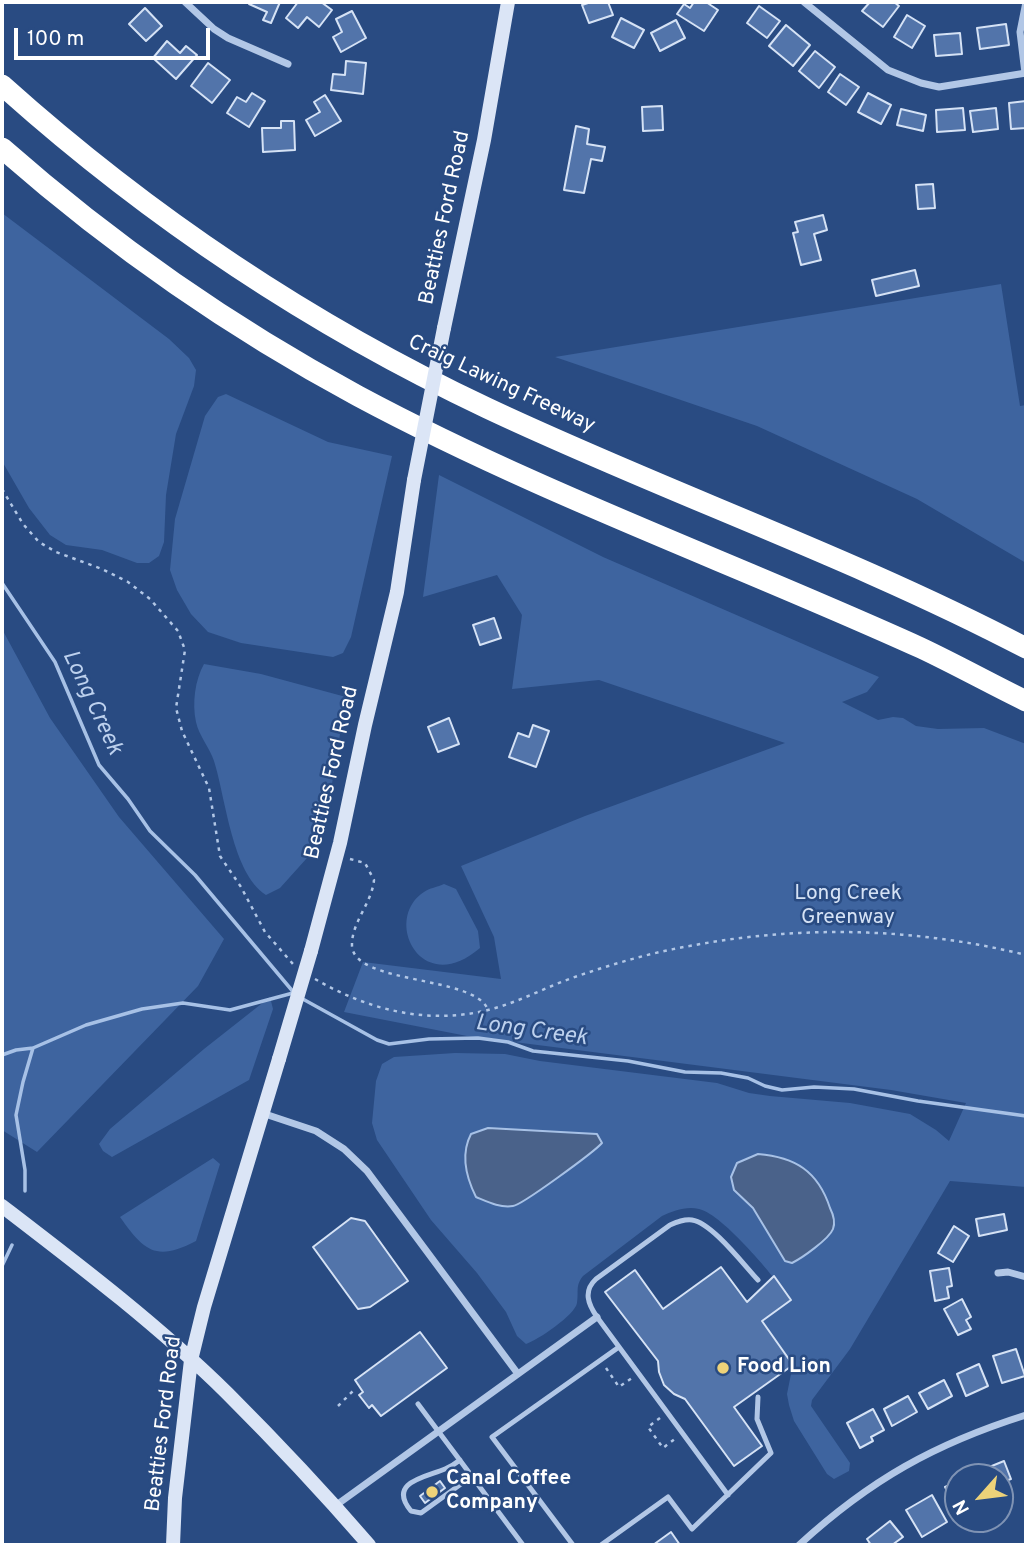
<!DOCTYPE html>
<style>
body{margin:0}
#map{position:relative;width:1028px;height:1547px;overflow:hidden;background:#294b82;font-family:Overpass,sans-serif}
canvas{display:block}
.frame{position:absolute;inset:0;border:4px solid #fff;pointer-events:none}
.north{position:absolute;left:944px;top:1463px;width:70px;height:70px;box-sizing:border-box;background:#294b82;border:2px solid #7f93b4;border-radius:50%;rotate:242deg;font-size:19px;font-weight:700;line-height:28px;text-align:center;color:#fff}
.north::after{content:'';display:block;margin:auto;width:24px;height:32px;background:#edd279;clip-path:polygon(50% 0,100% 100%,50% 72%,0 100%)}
.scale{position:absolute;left:14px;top:28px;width:196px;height:32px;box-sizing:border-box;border:4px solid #fff;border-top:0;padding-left:9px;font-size:21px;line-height:24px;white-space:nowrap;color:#fff;-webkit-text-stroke:5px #294b82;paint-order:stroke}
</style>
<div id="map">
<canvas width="1028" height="1547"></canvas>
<div class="frame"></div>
<div class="north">N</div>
<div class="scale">100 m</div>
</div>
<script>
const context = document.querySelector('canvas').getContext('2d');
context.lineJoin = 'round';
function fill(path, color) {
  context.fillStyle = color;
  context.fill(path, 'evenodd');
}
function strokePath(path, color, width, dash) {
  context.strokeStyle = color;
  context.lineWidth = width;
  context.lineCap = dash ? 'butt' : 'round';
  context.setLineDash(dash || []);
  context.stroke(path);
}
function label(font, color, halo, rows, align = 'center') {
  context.font = font + ' Overpass,sans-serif';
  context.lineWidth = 5;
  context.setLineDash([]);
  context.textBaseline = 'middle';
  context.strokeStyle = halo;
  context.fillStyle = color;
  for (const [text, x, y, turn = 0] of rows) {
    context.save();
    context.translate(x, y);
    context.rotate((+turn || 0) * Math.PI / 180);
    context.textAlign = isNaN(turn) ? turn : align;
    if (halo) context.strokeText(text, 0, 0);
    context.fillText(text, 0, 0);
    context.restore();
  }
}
fill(new Path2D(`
 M2,213L169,339L189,358L196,370L194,386L176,434L166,495L164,542L159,556L149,563H137L102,550L66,545L50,535L29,508L2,461Z
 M1001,284L1020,406L1026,405V563L917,499L757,426L555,357Z
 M226,394L328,442L392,456L351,637L343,653L333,657L241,643L208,632L191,614L177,590L170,570L175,519L205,416L218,397Z
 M439,475L603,557L879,677L867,692L842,702L878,720L893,717L903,718L916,726L938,729L984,728L1026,744V1187L950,1181L850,1349L812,1400L811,1406L850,1463L849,1471L834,1479L827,1474L794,1421L789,1405L787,1394L793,1364L762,1321L791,1300C775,1278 724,1215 699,1209C686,1206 673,1211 662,1216L583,1276C575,1286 579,1291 577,1303C575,1315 538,1340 526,1344L517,1336L506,1312L477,1273L431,1220L377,1140L372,1123L376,1081L382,1064L394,1057L455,1053L505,1054L540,1061L717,1083L749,1093L770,1096L850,1103L910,1114L936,1130L949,1141L966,1103L891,1090L467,1036L344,1012L363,962L501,979L494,937L461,866L585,816L785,743L599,680L512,689L522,615L497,575L423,597Z
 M2,629L50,718L119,817L224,939L198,986L37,1152L2,1130Z
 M204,664L261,674L346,697L325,827L307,858L280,888L266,895C232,873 226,799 214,761C210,748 199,736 196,722C192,703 195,680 204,664Z
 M444,884L456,889L478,931L480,948C421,999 382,919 424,892C429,888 438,887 444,884Z
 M270,997L273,1009L249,1080L112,1157L103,1151L99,1144L110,1129L204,1049Z
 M213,1158L220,1164L196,1241C156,1262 144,1251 120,1217Z`), '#3e649f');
const water = new Path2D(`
 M488,1128L597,1134L602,1143C594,1152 522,1205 513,1206C500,1208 488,1202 476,1197C466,1177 460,1155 471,1134Z
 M758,1154C795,1157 818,1171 830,1208C833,1214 836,1221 833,1229C829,1239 802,1258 792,1263L785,1261L753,1208L734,1190L731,1177L737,1163Z`);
fill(water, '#4a628a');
strokePath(water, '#a7c1e6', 2);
strokePath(new Path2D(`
 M2,583L55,662L99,765L128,799L150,831L195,875L295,994
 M301,998L377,1040L389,1044L429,1039L478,1038L508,1042L533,1051L628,1061L685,1072L721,1073L748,1078L765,1086L782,1090L814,1087L854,1089L918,1101L1026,1116
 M2,1055L16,1050L33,1048L86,1025L142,1009L183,1003L230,1010L293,993
 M25,1191V1170L16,1115L23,1082L33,1048
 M2,1266L12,1245`), '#a7c1e6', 3.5);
const building = new Path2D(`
 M250,2H280L271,23L263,20L267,12L249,4Z
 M298,2H321L332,10L319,27L307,17L298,28L286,18Z
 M591,2H608L613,15L589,23L582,5Z
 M694,2H706L718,10L704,31L677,14L684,4L690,8Z
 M870,2H894L899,6L883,27L862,11Z
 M759,6L780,21L767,38L747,23Z
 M145,8L162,26L146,41L129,24Z
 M352,11L366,38L341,52L333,37L342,32L336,19Z
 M907,15L925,26L912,48L894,37Z
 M621,18L644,30L634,48L612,37Z
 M676,20L685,38L660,51L651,33Z
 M1006,24L1009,45L980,49L977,28Z
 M786,25L810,45L793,66L769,46Z
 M960,33L962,54L936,56L934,35Z
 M167,41L180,53L186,46L197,55L176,79L153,58Z
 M815,51L835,67L819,88L799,71Z
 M346,61L366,63L363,94L331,90L333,74L345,75Z
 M208,63L230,80L212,103L191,86Z
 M840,74L859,87L846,105L828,92Z
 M252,93L265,101L249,127L227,113L237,97L246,102Z
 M868,93L891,105L881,124L858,112Z
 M325,95L341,121L315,136L306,120L320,112L314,102Z
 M1026,101V128L1011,129L1009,103Z
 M662,106L663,130L643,131L642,107Z
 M963,108L965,130L937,132L936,110Z
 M996,108L998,129L973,132L970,111Z
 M901,109L926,115L923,131L897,125Z
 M281,121H294L295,150L263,152L262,128H281Z
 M576,126L589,129L587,144L605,147L602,161L591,159L584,193L564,190Z
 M933,184L935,208L918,209L916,185Z
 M823,215L827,230L814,234L821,260L801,265L793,233L798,232L795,222Z
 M915,270L919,286L876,296L872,280Z
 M494,618L501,638L480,645L473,625Z
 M449,718L459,744L438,752L428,727Z
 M533,725L549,731L536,767L509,757L518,733L529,737Z
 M1004,1214L1007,1230L979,1236L976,1219Z
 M351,1218L365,1221L408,1281L370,1307L358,1309L313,1247Z
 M954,1226L969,1236L953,1262L938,1253Z
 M721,1267L747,1302L774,1276L791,1300L762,1321L793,1365L734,1407L762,1446L734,1466L685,1399L674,1394L664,1385L659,1372L658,1361L605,1292L635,1270L663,1309Z
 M949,1268L952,1286L947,1287L949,1298L935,1301L930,1271Z
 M962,1299L971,1317L966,1320L971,1329L958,1335L944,1309Z
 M420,1332L447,1368L381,1416L372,1405L369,1408L359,1395L363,1392L355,1380Z
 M1016,1349L1025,1376L1002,1383L993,1356Z
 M979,1364L988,1386L966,1396L957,1374Z
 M944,1380L952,1396L928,1409L919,1393Z
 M908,1396L917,1412L892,1426L884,1409Z
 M873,1409L884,1430L871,1437L873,1441L860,1448L847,1423Z
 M1004,1461L1011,1479L1000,1483V1477H979L977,1472Z
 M440,1481L445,1488L425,1503L420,1496Z
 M958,1481V1511L945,1487Z
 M932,1495L947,1522L922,1537L906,1510Z
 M890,1521L903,1537L892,1545H871L867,1539Z
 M671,1532L680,1545H653Z`);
fill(building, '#5274aa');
strokePath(building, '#d5e2f5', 2);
strokePath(new Path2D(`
 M2,489L23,524L39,542L56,552L102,569L128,582L150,599L178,631L185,650L176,708L182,731L209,788L220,856L241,887L265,932L293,964
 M350,859L365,863L374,880C372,903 351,923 352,946C355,985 475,975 488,1010
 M315,979C368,1010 428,1025 488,1010C517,1003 544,988 572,978C612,964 653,952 695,945C804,925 918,928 1026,955
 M606,1368L619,1387L632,1378
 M338,1406L353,1391
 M660,1418L648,1427L663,1448L676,1438`), '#b2c7e6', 2.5, [3.5, 5]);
strokePath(new Path2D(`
 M418,1404L523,1545
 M460,1460C455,1464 450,1467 445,1469C426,1477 387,1482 411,1511L421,1513L472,1476
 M728,1495L597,1317C588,1304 583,1291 596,1279L670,1225C677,1222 684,1219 692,1220C712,1223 743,1264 758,1280
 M573,1545L492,1437L619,1347
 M601,1545L668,1497L692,1529L771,1453L757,1419L758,1397`), '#b2c7e6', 5);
strokePath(new Path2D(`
 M185,2L214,29L228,38L288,64
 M804,2L888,70L921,83L939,87L1026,73
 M1025,73L1020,32L1026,2
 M262,1113L316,1131L344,1149L367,1171L518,1374
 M998,1273L1008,1272L1026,1277
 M335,1506L597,1317
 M799,1545C870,1480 934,1444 1026,1415`), '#b2c7e6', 7);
strokePath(new Path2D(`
 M444,328L484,140L508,2
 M311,951L340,843L365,725L397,592L414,480
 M2,1206C79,1265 158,1325 227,1393C276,1442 324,1493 369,1545
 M173,1545L175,1498L191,1360L204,1307L279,1059`), '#dbe5f6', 14);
strokePath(new Path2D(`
 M2,85C148,216 309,324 487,408C665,492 852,557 1026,648
 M2,148C111,244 230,327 358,396C539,493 734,563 921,648C957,665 991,684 1026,701`), '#fff', 21);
strokePath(new Path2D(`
 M414,480L444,328
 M279,1059L311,951`), '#dbe5f6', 14);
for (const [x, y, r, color] of [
 [723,1368,7,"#edd279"],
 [432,1492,7,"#edd279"]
]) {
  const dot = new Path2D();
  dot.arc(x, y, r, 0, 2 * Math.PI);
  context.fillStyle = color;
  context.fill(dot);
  strokePath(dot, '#294b82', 2.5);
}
label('21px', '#fff', '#294b82', [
 ["Beatties Ford Road",446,218,-78],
 ["Craig Lawing Freeway",501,385,25],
 ["Beatties Ford Road",333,773,-77],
 ["Beatties Ford Road",165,1424,-83]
]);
label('21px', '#d5e2f5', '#294b82', [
 ["Long Creek",848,895],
 ["Greenway",848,919]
]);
label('bold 21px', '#fff', '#294b82', [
 ["Food Lion",737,1368],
 ["Canal Coffee",446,1480],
 ["Company",446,1504]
], 'left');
label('italic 23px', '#bdd1ee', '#294b82', [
 ["Long Creek",91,703,65],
 ["Long Creek",531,1032,8]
]);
</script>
